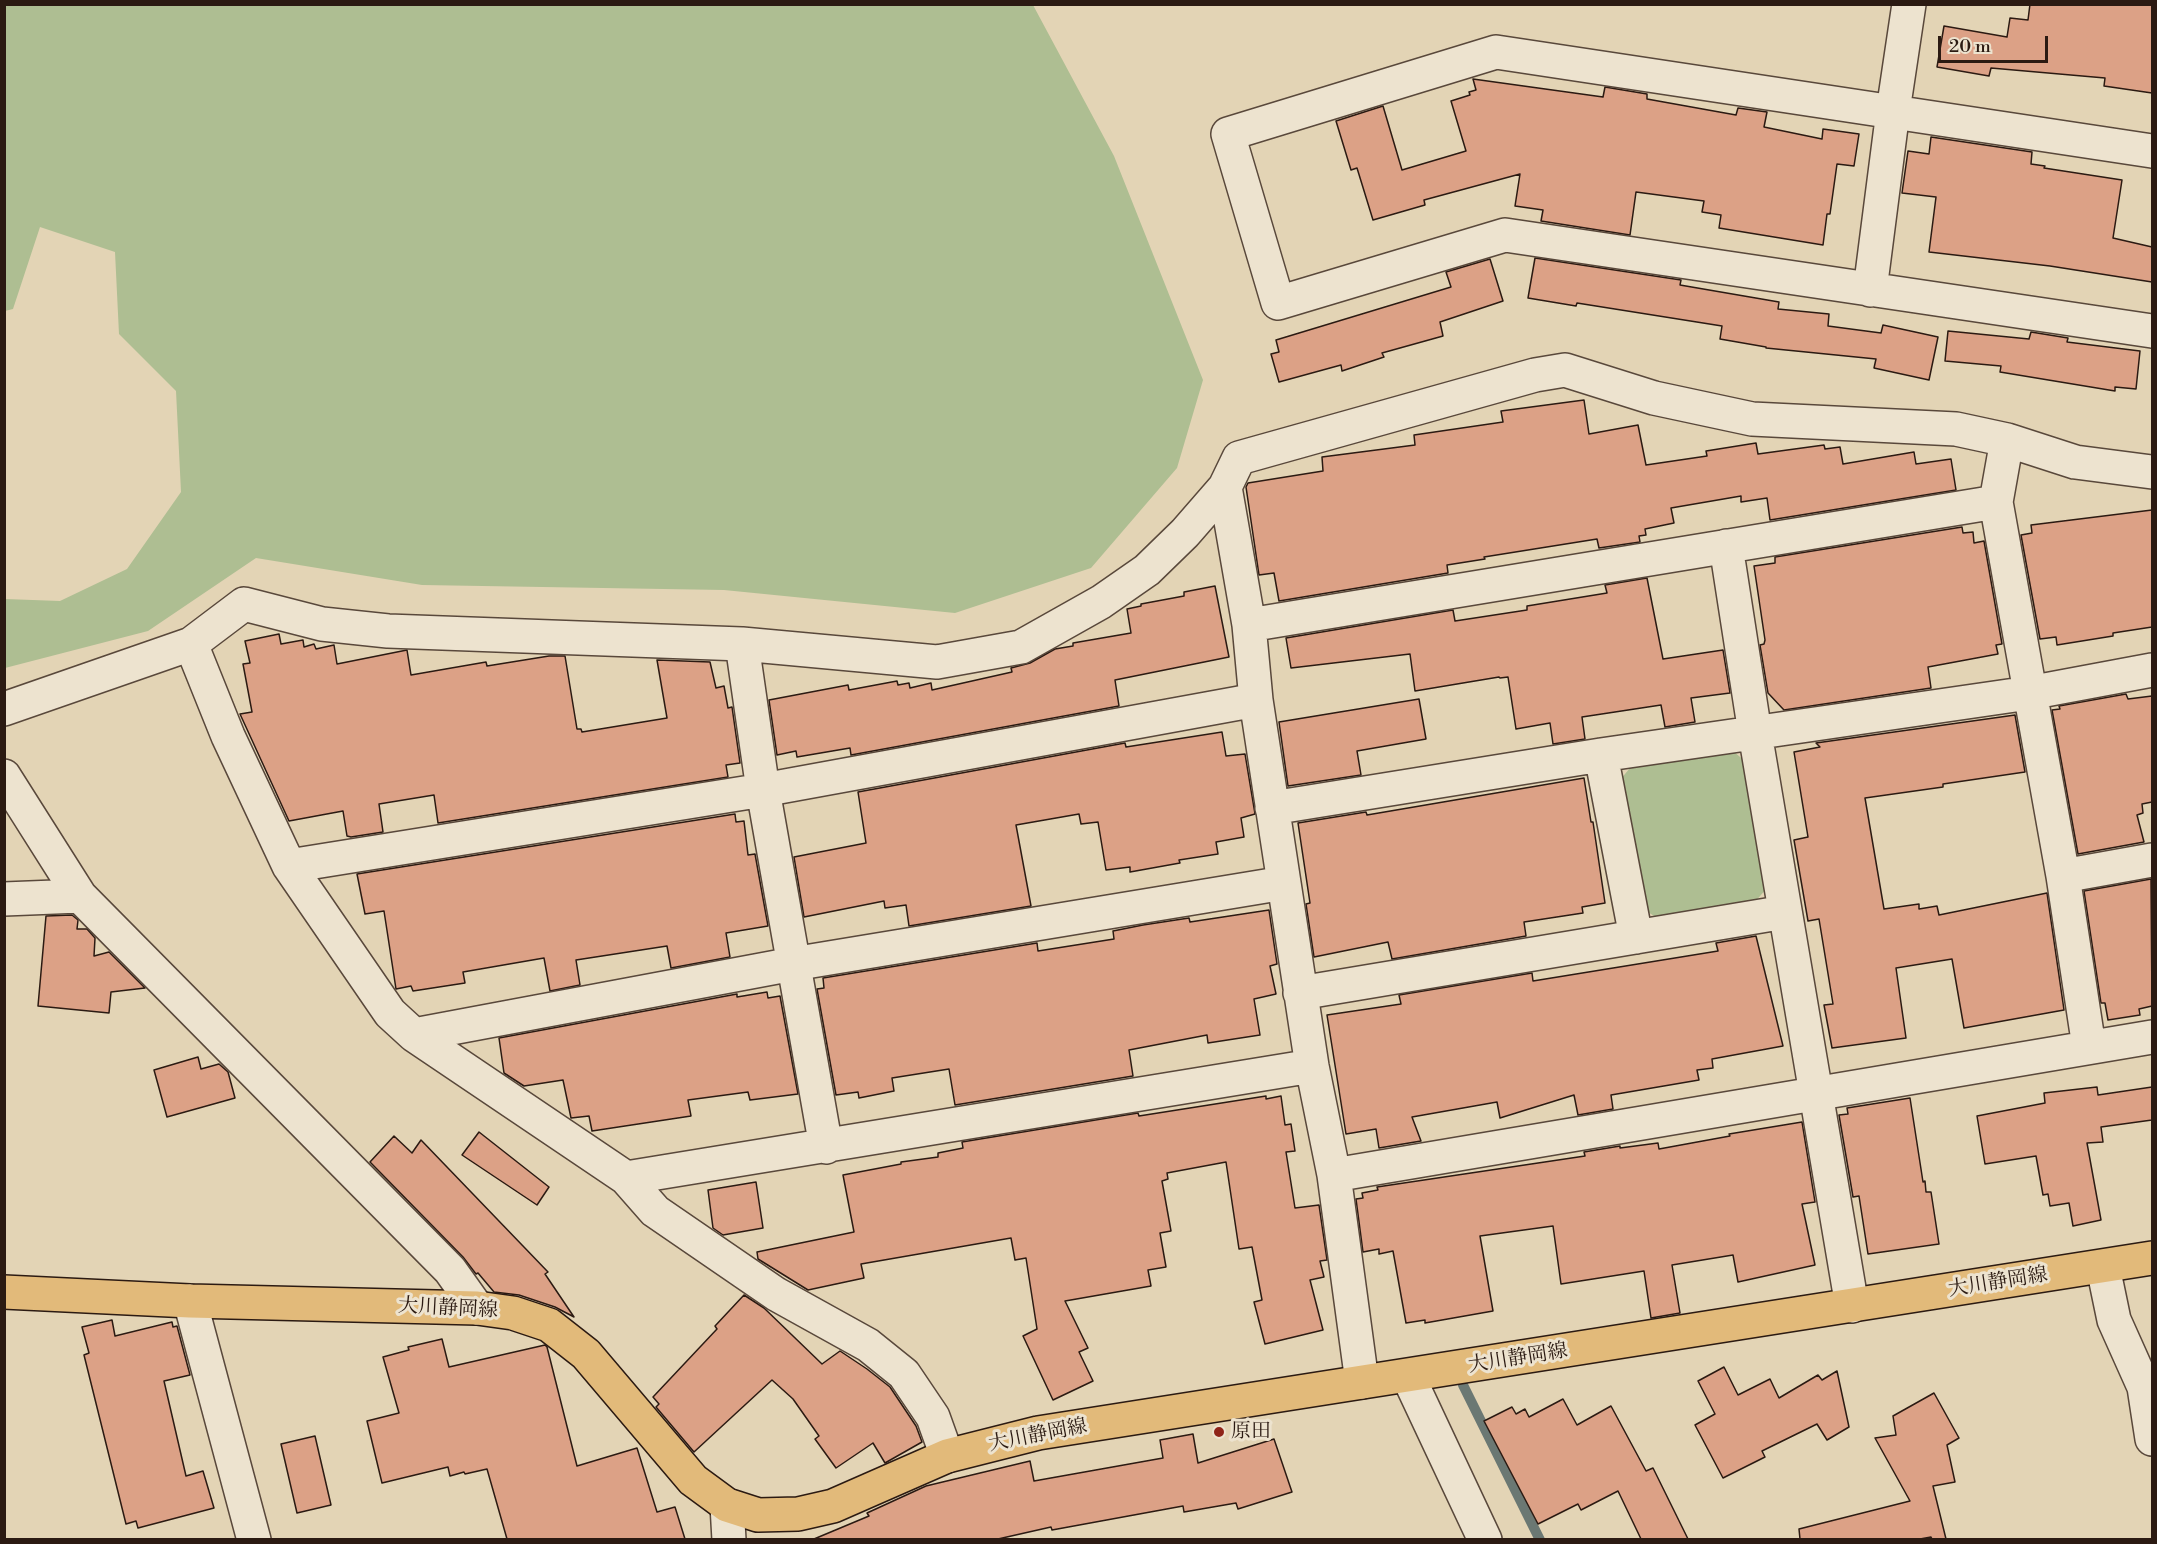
<!DOCTYPE html>
<meta charset="utf-8">
<style>
body{margin:0}
#map{position:relative;width:2157px;height:1544px;overflow:hidden;background:#e3d4b5;font-family:"Libre Bodoni",serif}
canvas{display:block}
.frame{position:absolute;inset:0;border:6px solid #2b1a12;pointer-events:none}
.scale{position:absolute;left:1938px;top:36px;width:110px;height:27px;box-sizing:border-box;border:3px solid #2b1a12;border-top:0;padding-left:8px;font-size:18px;line-height:21px;white-space:nowrap;color:#2b1a12;-webkit-text-stroke:4px #ede3cf;paint-order:stroke}
</style>
<div id="map">
<canvas width="2157" height="1544"></canvas>
<div class="frame"></div>
<div class="scale">20 m</div>
</div>
<script>
const context = document.querySelector('canvas').getContext('2d');
context.lineJoin = 'round';
function fill(path, color) {
  context.fillStyle = color;
  context.fill(path, 'evenodd');
}
function strokePath(path, color, width, dash) {
  context.strokeStyle = color;
  context.lineWidth = width;
  context.lineCap = dash ? 'butt' : 'round';
  context.setLineDash(dash || []);
  context.stroke(path);
}
function label(font, color, halo, rows, align = 'center') {
  context.font = font + ' "Libre Bodoni","Noto Serif JP",serif';
  context.lineWidth = 6;
  context.setLineDash([]);
  context.textBaseline = 'middle';
  context.strokeStyle = halo;
  context.fillStyle = color;
  for (const [text, x, y, turn = 0] of rows) {
    context.save();
    context.translate(x, y);
    context.rotate((+turn || 0) * Math.PI / 180);
    context.textAlign = isNaN(turn) ? turn : align;
    if (halo) context.strokeText(text, 0, 0);
    context.fillText(text, 0, 0);
    context.restore();
  }
}
fill(new Path2D(`
 M5,4L1033,5L1114,156L1203,380L1177,468L1091,568L955,613L724,590L422,585L256,558L148,631L5,668V599L60,601L127,569L181,492L176,391L119,334L115,252L40,227L13,309L5,311Z
 M1733,751L1746,762L1767,888L1754,903L1659,919L1643,909L1620,780L1630,768Z`), '#aebe92');
strokePath(new Path2D(`
 M1463,1385L1540,1540`), '#6b7873', 10);
const building = new Path2D(`
 M2030,4H2152V93L2104,86L2105,78L1991,68L1989,76L1937,67L1944,26L2007,37L2010,18L2028,20Z
 M1473,79L1603,97L1605,87L1647,94V99L1736,115L1738,108L1767,112L1764,127L1822,139L1823,129L1859,134L1854,166L1837,164L1830,214H1827L1823,245L1719,228L1721,215L1702,212L1704,201L1636,192L1630,235L1541,221L1543,210L1515,206L1520,174L1424,200L1425,205L1373,220L1357,168L1351,170L1336,121L1383,106L1402,170L1466,151L1451,101L1470,95L1469,92L1476,90Z
 M1931,137L2032,152L2031,164L2045,166L2044,168L2122,180L2113,238L2152,247V282L2050,266L1929,252L1936,197L1902,193L1908,151L1929,154Z
 M1535,258L1681,280L1680,285L1779,302L1778,309L1829,314L1828,326L1881,333L1883,325L1938,337L1929,380L1874,368L1876,359L1766,348V347L1720,339L1722,326L1577,303L1576,306L1528,298Z
 M1490,259L1503,301L1440,322L1443,336L1382,353L1384,357L1342,371L1341,365L1279,382L1271,354L1279,352L1276,340L1451,287L1446,272Z
 M1948,331L2029,339L2031,332L2068,338L2067,342L2140,351L2136,389L2115,387V391L2000,372L2001,366L1945,361Z
 M1584,400L1589,434L1638,425L1646,465L1707,456L1706,451L1756,443L1758,454L1824,445L1825,449L1840,447L1843,464L1914,452L1916,464L1951,459L1956,490L1770,520L1767,498L1741,502V496L1671,508L1674,523L1645,529L1646,535L1639,536L1640,542L1599,548L1597,539L1484,557L1485,559L1447,565L1448,573L1279,601L1274,573L1259,575L1246,487L1248,483L1323,471L1322,457L1415,445L1414,435L1503,422L1501,411Z
 M2152,510V627L2113,633V636L2057,645L2056,637L2040,639L2021,535L2032,533L2031,525Z
 M1962,527L1963,533L1973,532L1974,543L1984,541L2002,644L1996,645L1998,654L1928,667L1931,688L1784,710L1768,693L1760,645L1764,644L1765,640L1754,566L1775,563V557Z
 M1647,578L1663,659L1723,650L1730,693L1691,698L1695,722L1665,727L1661,705L1582,717L1585,739L1553,744L1550,723L1516,729L1508,677L1500,678L1499,677L1415,691L1410,654L1291,668L1286,638L1453,610L1455,621L1527,610V606L1607,593L1605,585Z
 M1215,586L1229,657L1115,680L1119,706L851,755L850,748L797,757L796,751L777,755L769,700L848,685L849,690L897,681L898,685L909,683L910,688L931,683L932,690L1012,672L1011,668L1030,663L1055,649L1073,646V643L1131,633L1127,609L1141,606V604L1184,596V592Z
 M279,634L281,644L303,640L304,647L314,644L316,649L334,645L337,664L407,650L411,675L486,662L487,666L549,656H565L577,729H581L582,732L667,718L657,660L710,662L716,688L724,686L728,708L732,707L740,763L726,765L728,777L438,823L434,795L379,804L383,832L351,837L347,836L343,811L289,821L240,714L252,712L243,664L250,663L245,641Z
 M2126,694L2128,699L2152,696V802L2142,804L2143,813L2137,815L2144,842L2078,854L2052,710L2060,709L2059,706Z
 M1419,699L1426,739L1357,751L1361,775L1288,786L1279,722Z
 M2015,715L2025,772L1943,784V787L1865,798L1884,909L1919,904V909L1937,906L1939,915L2047,893L2064,1010L1964,1028L1952,959L1896,968L1906,1038L1832,1048L1824,1005L1833,1004L1819,919L1808,921L1794,840L1808,837L1794,752L1820,747L1816,743Z
 M1222,732L1226,756L1245,754L1255,814L1241,818L1244,837L1216,842L1218,854L1179,860L1180,863L1130,872V867L1106,870L1098,822L1081,824L1079,814L1016,825L1031,906L909,926L906,905L885,908L884,901L804,917L794,857L866,843L858,792L1125,743L1126,747Z
 M1584,778L1591,822H1593L1605,903L1582,907L1583,913L1524,922L1526,936L1392,959L1388,942L1314,957L1306,904L1310,903L1298,823L1366,812L1367,815Z
 M735,814L736,822L744,821L748,855L755,854L768,926L726,933L730,957L671,968L667,946L576,960L580,985L550,991L544,958L463,972L465,983L413,991L411,986L396,989L384,911L365,914L357,874Z
 M2151,879L2152,1006L2139,1009L2140,1015L2108,1020L2105,1003H2101L2084,891Z
 M1269,910L1277,964L1270,966L1276,994L1254,999L1260,1035L1208,1043L1207,1035L1129,1050L1133,1076L955,1105L949,1069L892,1078L894,1091L859,1098L858,1092L836,1095L817,989L824,988L823,978L1037,943L1038,951L1114,939L1113,931L1143,925L1189,918L1190,922Z
 M72,915L78,920L77,929H87L95,938L94,956L109,952L145,988L111,992L109,1013L38,1006L46,916Z
 M1756,936L1783,1046L1712,1059L1713,1068L1697,1070L1699,1080L1611,1095L1613,1109L1578,1115L1574,1095L1500,1118L1497,1102L1412,1117L1421,1141L1379,1148L1376,1129L1346,1134L1327,1015L1401,1004L1399,995L1532,973L1533,981L1718,951L1716,943Z
 M767,992L768,998L780,996L798,1094L750,1100L748,1092L688,1100L691,1116L592,1131L589,1116L571,1118L563,1080L524,1086L504,1073L499,1038L737,994V997Z
 M198,1057L201,1069L219,1064L228,1072L235,1098L167,1117L154,1070Z
 M2097,1087L2098,1095L2152,1087V1120L2101,1127L2103,1142L2087,1143L2101,1220L2073,1226L2069,1203L2050,1206L2048,1194L2043,1195L2036,1156L1985,1164L1977,1116L2045,1103L2044,1093Z
 M1266,1096V1099L1281,1096L1285,1125L1291,1124L1295,1151L1286,1152L1295,1208L1319,1205L1327,1260L1320,1261L1324,1277L1310,1280L1323,1330L1265,1344L1254,1302L1262,1300L1252,1247L1239,1249L1226,1162L1167,1173L1168,1179L1162,1181L1171,1231L1160,1233L1166,1267L1148,1270L1151,1286L1065,1301L1088,1348L1079,1352L1093,1381L1053,1400L1023,1336L1037,1329L1026,1258L1015,1260L1011,1238L861,1264L864,1278L808,1290L758,1259L757,1252L854,1232L843,1175L901,1164V1162L938,1157V1153L963,1148L962,1142L1138,1113L1139,1116Z
 M1910,1098L1923,1182L1925,1181L1926,1192H1931L1939,1244L1868,1254L1859,1196L1853,1197L1839,1115L1848,1114L1847,1108Z
 M1802,1122L1815,1202L1802,1204L1815,1265L1738,1282L1733,1255L1672,1265L1680,1313L1651,1318L1644,1271L1561,1284L1553,1226L1480,1236L1493,1311L1425,1323V1320L1406,1323L1393,1251L1379,1254V1249L1363,1252L1356,1199L1363,1198L1362,1193L1378,1190L1377,1187L1585,1156L1584,1152L1620,1146V1148L1658,1143L1659,1149L1730,1136L1729,1134Z
 M479,1132L549,1187L537,1205L462,1155Z
 M394,1136L412,1153L421,1140L548,1272L545,1274L574,1317L555,1307L519,1295L494,1292L478,1273L476,1274L463,1257L370,1162Z
 M756,1182L763,1228L723,1235L713,1228L708,1190Z
 M744,1295L764,1308L822,1364L840,1351L867,1369L890,1387L916,1426L922,1442L885,1463L873,1443L836,1468L815,1439L819,1436L793,1399L772,1380L694,1452L656,1407L659,1404L653,1397L717,1329L715,1326Z
 M112,1320L115,1336L172,1322L173,1327L177,1326L190,1375L164,1381L186,1476L203,1471L214,1508L138,1528L136,1521L126,1524L84,1355L89,1353L82,1327Z
 M442,1339L449,1367L545,1345L547,1347L577,1466L637,1448L657,1512L675,1507L685,1539H507L487,1469L465,1474L464,1472L450,1476L448,1467L382,1483L367,1421L399,1413L383,1357L409,1350L408,1347Z
 M1724,1367L1738,1395L1770,1379L1779,1398L1818,1375L1822,1380L1837,1371L1849,1427L1827,1440L1817,1424L1762,1451L1765,1457L1723,1478L1695,1425L1715,1414L1698,1381Z
 M1934,1393L1959,1438L1947,1445L1955,1482L1933,1486L1946,1539H1932L1931,1537L1920,1539H1800L1799,1529L1910,1501L1875,1438L1896,1435L1893,1416Z
 M1563,1399L1577,1425L1611,1406L1646,1471L1653,1468L1688,1539H1641L1618,1491L1581,1510L1578,1504L1538,1524L1484,1421L1512,1407L1516,1414L1525,1409L1529,1417Z
 M1193,1434L1198,1463L1274,1439L1292,1492L1238,1509L1236,1503L1184,1512L1183,1506L1052,1530L1051,1527L998,1539H814L869,1516L867,1513L926,1486L1030,1461L1034,1481L1163,1458L1160,1440Z
 M315,1436L331,1505L297,1513L281,1444Z`);
fill(building, '#dca186');
strokePath(building, '#2b1a12', 1.5);
const minor = new Path2D(`
 M2152,151L1496,52L1228,134L1278,303L1505,235L2152,331
 M1870,290L1893,111L1909,4
 M1225,487L1249,625L1256,700L1312,1066L1334,1175L1362,1382
 M1996,502L2063,876L2089,1047
 M1726,546L1755,733L1852,1306
 M1249,625L1996,502L2007,440
 M742,644L763,790L826,1147
 M4,709L191,644
 M1601,755L1636,937
 M4,776L80,896L450,1270L477,1308
 M1272,808L1601,755L2029,693L2152,670
 M289,866L763,790L1256,700
 M2063,876L2152,860
 M4,899L80,896
 M1300,993L1785,912
 M414,1035L793,964L1284,883
 M1312,1066L626,1178L414,1035L390,1013L289,866L228,736L191,644L244,604L322,624L388,631L742,644L937,662L1021,647L1101,602L1147,570L1185,533L1225,487L1239,458L1535,375L1565,370L1654,398L1752,419L1956,429L2007,440L2075,462L2152,472
 M1334,1175L2152,1037
 M626,1178L655,1211L776,1294L868,1345L904,1374L933,1417L947,1456
 M2103,1267L2114,1320L2144,1387L2152,1439
 M190,1301L254,1540
 M1408,1376L1485,1540
 M727,1505L729,1540`);
const major = new Path2D(`
 M4,1292L190,1301L477,1308L513,1313L549,1325L586,1354L693,1480L727,1505L758,1515L798,1514L833,1506L947,1456L1038,1433L2152,1258`);
strokePath(minor, '#59483b', 36);
strokePath(major, '#2b1a12', 36);
strokePath(minor, '#ede3cf', 33);
strokePath(major, '#e2ba7a', 33);
for (const [x, y, r, color] of [
 [1219,1432,6,"#8f2418"]
]) {
  const dot = new Path2D();
  dot.arc(x, y, r, 0, 2 * Math.PI);
  context.fillStyle = color;
  context.fill(dot);
  strokePath(dot, '#ede3cf', 2);
}
label('20px', '#2b1a12', '#ede3cf', [
 ["大川静岡線",1998,1283,-9],
 ["大川静岡線",448,1309,3],
 ["大川静岡線",1518,1359,-9],
 ["大川静岡線",1038,1436,-11]
]);
label('20px', '#2b1a12', '#ede3cf', [
 ["原田",1231,1432]
], 'left');
</script>
